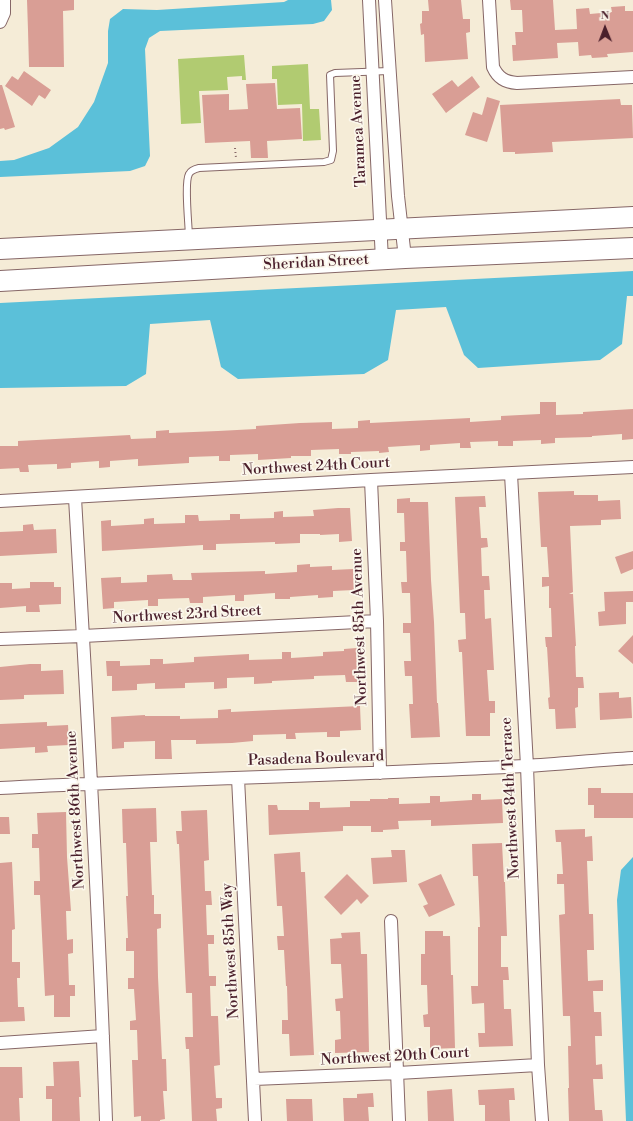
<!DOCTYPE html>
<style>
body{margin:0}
#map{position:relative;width:633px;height:1121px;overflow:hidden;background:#f5ecd7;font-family:"Libre Bodoni",serif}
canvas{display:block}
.north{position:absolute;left:585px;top:8px;width:40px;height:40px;-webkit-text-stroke:3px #fbf7ec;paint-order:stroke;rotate:359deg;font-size:11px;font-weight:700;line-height:16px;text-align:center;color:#4a1f2b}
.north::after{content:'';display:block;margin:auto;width:14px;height:18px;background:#4a1f2b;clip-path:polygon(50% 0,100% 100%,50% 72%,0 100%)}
</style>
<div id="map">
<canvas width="633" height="1121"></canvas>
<div class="north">N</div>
</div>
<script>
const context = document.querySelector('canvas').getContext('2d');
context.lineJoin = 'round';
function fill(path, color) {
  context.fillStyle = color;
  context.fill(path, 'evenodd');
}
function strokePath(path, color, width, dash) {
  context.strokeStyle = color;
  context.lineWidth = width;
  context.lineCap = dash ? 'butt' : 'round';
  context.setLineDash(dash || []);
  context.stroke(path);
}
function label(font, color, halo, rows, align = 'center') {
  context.font = font + ' "Libre Bodoni",serif';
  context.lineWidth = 3.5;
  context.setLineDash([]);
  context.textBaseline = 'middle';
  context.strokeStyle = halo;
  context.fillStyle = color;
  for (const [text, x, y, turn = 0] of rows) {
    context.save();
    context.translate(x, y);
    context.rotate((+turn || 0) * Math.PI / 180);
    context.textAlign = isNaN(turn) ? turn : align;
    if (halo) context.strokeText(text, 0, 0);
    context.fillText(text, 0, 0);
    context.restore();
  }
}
fill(new Path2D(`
 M244,55L246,80H242V76L227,77L228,90L199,91L201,123L181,124L178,59Z
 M308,64L310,109H319L321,140L303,141L302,104L278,105L277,79H272V66Z`), '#b1cb71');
fill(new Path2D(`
 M288,0H331L332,10L324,21L313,24L160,31L149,38L145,49L150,156L145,166L130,171L0,177V161L14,160L49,148L78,127L94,102L108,63V31L110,19L123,9L157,10L284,2Z
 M633,271V296H627L622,344L600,360L478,368L464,355L446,307L396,310L388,360L364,374L238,379L221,367L210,320L150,324L146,374L126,386L0,388V303Z
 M633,857V1121H626L617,900L621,870Z`), '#5bc0d9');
fill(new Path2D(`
 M27,0H74V10L63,11L64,67H29L28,30Z
 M428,0H461L463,19H470V32L466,33L468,59L425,62L424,34L421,35L420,24L422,23V11H429Z
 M510,0H553L555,30L577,29L576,9L589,8L590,14L612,12L611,7L625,6V11H633V52L607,54L608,57L592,58L591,55L579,56L578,42L557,43L558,58L513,61L512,45H516L515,32H523L522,10H511Z
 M24,71L51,90L45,99L39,95L32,106L5,86L12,76L18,80Z
 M472,76L480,87L446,113L432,94L452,80L458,87Z
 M275,83L277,109L300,108L302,139L267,141L268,158H251L250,141L205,143L202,95L229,94V110L248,109L246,84Z
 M0,85H2L15,127L5,130L4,128L0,129Z
 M487,97L500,101L487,142L465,135L473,112L482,115Z
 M620,99L621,105H632L633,138L552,142L553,152L515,154V152H503L500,105Z
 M540,402H556V415L583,414V412L633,409V439L622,440V434L592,436V437L555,438V443L541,444V440L513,441V446H498V441L470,442L471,448H460V443L430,445V450L420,451V445L388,447L389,452L379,453V451L351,452V454H339V449L311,450V456H291V458L258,460V454L230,455V461H219V456L189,457V463L138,466V459L110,461V467L99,468V461L71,463V468L57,469V464L28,465L29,472H20L19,468L0,469V446H18V441L130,435L131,439L156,438V431L169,430V433L218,431L256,429V426L300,423L332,422V429L358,428V421L370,420V423L470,418V422L501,420V416L540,414Z
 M574,491V495H598V501L620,500L621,519L601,520V525L570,526L573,592L569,594H573L576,646H575L576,677H583L584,688H578V707L575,708L576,728L556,729L555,709H549L548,698L550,697L547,647H546L545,637H552L551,608H549V586L542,587V577H549L547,547H541L538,492Z
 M485,496L486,507H479L481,538H487L488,547L481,548L482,576H489L490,590H484L485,619L491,618L494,670H487L489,701H495V713H490V736H466L462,652H459L458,640L466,639L465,613H460L455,497Z
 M410,498V502H428L431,580L434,622L437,703H438L440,737L411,738L409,704H413L412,676H405L404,661H411L410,633H403V623H411L410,593H402L401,582H407L406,551H400V542H405L404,513H397V499Z
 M338,508H350L352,541L339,542V534L320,535V534H300V543L275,544V542L216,544V550H203V545L102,551L101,521L111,520V526L144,524V519L154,518V524L185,523V515H198L199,521L230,520V514H240V519L274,518V512L283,511V517L314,516L313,510Z
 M33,524L34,530L56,529L57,553L0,556V532L23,531V525Z
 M633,551V569L621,574L615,557Z
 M310,564V567L332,566V570L353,569L354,590L333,591V597L318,598V595L290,597V599H275V593L244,595V601H235V595L203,597V603H190L189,598L158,599V606H148V600L114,602V608L103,609L101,578L121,577V583L147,582V575L172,574L173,580H192L191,573L265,571V574L297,572V565Z
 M30,582H54V587H61V604L39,605L40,612H26V606L0,608V583H12V589L30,588Z
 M633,591V602H626V624L599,626L598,612L605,611L604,592Z
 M633,635V664L618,651Z
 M357,648L359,682H346L345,675L314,676V679L272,681V683L254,684V677L227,678V688L214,689V682L185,683V688L155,689V683L137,684V690L112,691V676H107L106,661H120V666L150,665V659H163V664L194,662V657L249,654V660L282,659V652H291V658L323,656V652L344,651V649Z
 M30,664H41V671L63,670L64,694L24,695V699L0,700V667Z
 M619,692V698L631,697L632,718L600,720L599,693Z
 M360,706L361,730L340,731V737H327V732L295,733L296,739H286V734L253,735V741L232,743L196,744V740H171L172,759H155V741L124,742V748L112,749L111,717L145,715V716H180V719L218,718V710L231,709V712Z
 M47,722V726L68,725L69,745L47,746L48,752L35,753V747L0,749V724Z
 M588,788H601V793H633V818H594V805H588Z
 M472,794H481V800L502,799L503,823L431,826V820L398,821L399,829L383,830V832H371V826H343V831L269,835L268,805H277L278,810H309V802H320V808L350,807V801H370V799H388V798H399V804L430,803V796H440V802L472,800Z
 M156,808L157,842H150L152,895H154V914H161V928L157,929L158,977L162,1059H166L167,1091H163L165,1119L160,1120V1121H141V1116L134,1117L132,1060H138L137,1030H130V1021L136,1020L134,989H128V978H134V951H126V938H128L126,896H128L126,843H123L122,809Z
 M207,810L209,860L204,861L205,891H211L212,905H206L207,935H214V944H208L209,976H216V986H210L211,1016H218L220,1065L214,1066L216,1098H222V1108L216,1109L217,1121H192L189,1049H186L185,1037H193L192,993H186L179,844H177L176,831H182L181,811Z
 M66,812L67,857L71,911H66L67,940L73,939V953L68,954L69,985H75V996H70V1017H54V995L45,996L40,895H34V881H40L39,848H32V834H38L37,813Z
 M0,817H9L10,834H0Z
 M585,829V837L592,836L593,861H587L589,914H593L594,950H587L588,981L603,980V991H593L594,1012H601L602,1036H595L596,1065L602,1064L603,1079H593L595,1110H602L603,1121H569L568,1088H569L568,1046H571L570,1016H563L559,915L565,914L564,884H557V874H563L561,842H556L555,830Z
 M502,843L504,882H505L507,936H501V967H508L509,980H503L504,1009H511L513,1046L479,1047L478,1033H485L484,1003L472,1004L471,986H478V927H480L478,876H473L472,844Z
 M391,850H405L407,882L373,884L371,858L392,857Z
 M300,852L301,872H305L314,1055L290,1056L289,1034H282V1020H288L287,986H286L284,950H278L277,936H284L282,906H277L274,854Z
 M12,862L15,929L12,930V962H20V978H17L18,1007H24L25,1021L0,1022V863Z
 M347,874L369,896L361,904L357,899L341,915L324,897Z
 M441,874L455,905L429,917L423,906L428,904L418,884Z
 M425,931H443V936H450L451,975H453L455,1048L430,1049V1027H424L423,1015L428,1014L427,985H421V954H425Z
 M360,932L361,954H367L369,1052L335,1053V1040L341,1039L340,1011H336L335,999L343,998L341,964H331L330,939L342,938L341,933Z
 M79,1061L81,1097H79L80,1121H52V1099H46V1086H54L53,1062Z
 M0,1067H22L23,1098H19L20,1121H0Z
 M514,1088L515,1100H509L510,1121H485V1105H479L478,1090Z
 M452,1089L454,1121H428L427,1091Z
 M373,1093L374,1107H368L369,1121H344L343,1098H357V1094Z
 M286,1099H312L313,1121H287Z`), '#d99e95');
const lane = new Path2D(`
 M189,238C189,226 184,183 189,174C191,170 195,169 199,168L324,162L331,160L333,151L330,75L335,73L389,71`);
const street = new Path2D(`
 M369,0L382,260
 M385,0L398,196L405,258
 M489,0L493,67C498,78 505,82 517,83L633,77
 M0,22L4,13V0
 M511,474L527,766L538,1065L542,1121
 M371,480L377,621L380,773
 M75,498C87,705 99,913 106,1121
 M0,501L371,480L633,467
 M0,639L83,636L377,621
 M238,778L255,1121
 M0,788C175,779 350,775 525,766C561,764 597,760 633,758
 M391,921L399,1121
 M0,1043L103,1036
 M254,1079L398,1073L538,1065`);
const primary = new Path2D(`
 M0,249L633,217
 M0,281L405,258L633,248`);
strokePath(lane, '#866767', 8);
strokePath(street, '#866767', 14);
strokePath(primary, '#866767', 22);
strokePath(new Path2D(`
 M235,148L236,158`), '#866767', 2, [1, 3]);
strokePath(lane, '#fff', 6);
strokePath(street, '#fff', 12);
strokePath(primary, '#fff', 20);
label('15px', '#4a1f2b', '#fbf7ec', [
 ["Taramea Avenue",359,131,-93],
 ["Sheridan Street",316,263,-3],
 ["Northwest 24th Court",316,467,-3],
 ["Northwest 23rd Street",187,615,-3],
 ["Northwest 85th Avenue",360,627,-92],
 ["Pasadena Boulevard",316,759,-2],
 ["Northwest 84th Terrace",511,798,-93],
 ["Northwest 86th Avenue",76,810,-93],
 ["Northwest 85th Way",231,951,-93],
 ["Northwest 20th Court",395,1057,-3]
]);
</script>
